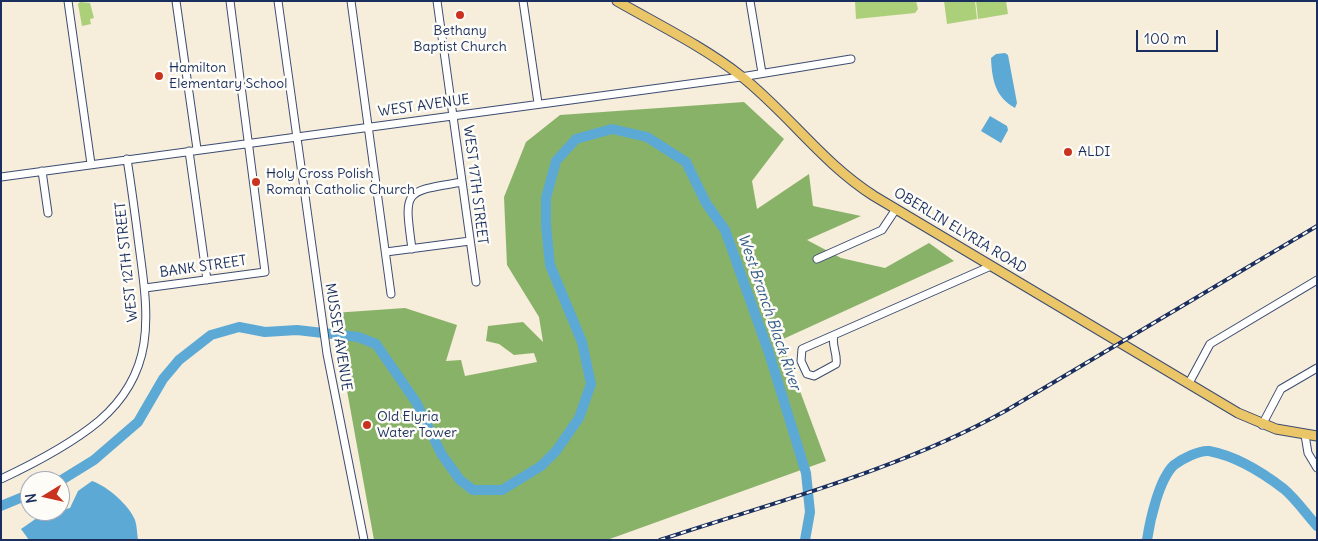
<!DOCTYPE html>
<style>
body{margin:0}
#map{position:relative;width:1318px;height:541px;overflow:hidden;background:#f6eddb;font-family:Delius,sans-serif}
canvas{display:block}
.frame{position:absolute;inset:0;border:2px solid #1b2f5e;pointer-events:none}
.north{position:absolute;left:20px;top:471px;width:50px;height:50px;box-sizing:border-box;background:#fdfcf7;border:1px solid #a3aaba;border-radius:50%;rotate:261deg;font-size:14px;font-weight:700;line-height:20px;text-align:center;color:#1b2f5e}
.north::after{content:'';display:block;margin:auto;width:18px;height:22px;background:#c8321e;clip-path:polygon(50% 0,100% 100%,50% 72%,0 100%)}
.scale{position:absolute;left:1136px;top:30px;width:82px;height:22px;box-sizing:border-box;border:2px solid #1b2f5e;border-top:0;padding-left:6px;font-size:15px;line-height:18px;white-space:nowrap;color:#1b2f5e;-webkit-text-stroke:4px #fdfcf7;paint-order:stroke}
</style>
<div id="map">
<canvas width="1318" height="541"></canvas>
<div class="frame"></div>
<div class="north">N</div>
<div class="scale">100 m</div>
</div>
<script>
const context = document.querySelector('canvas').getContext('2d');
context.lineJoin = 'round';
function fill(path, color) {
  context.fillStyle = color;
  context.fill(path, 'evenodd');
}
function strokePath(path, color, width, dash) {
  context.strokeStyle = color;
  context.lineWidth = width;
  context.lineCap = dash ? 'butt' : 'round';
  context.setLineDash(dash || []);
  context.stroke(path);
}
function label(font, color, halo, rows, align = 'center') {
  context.font = font + ' Delius,sans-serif';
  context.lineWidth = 5;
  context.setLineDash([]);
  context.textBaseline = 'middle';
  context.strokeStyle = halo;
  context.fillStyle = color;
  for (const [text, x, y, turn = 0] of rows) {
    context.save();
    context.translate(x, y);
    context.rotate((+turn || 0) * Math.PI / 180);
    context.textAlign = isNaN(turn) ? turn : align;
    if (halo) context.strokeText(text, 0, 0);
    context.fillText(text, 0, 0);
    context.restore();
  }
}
fill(new Path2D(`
 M855,1H916L918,9L915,13L856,19Z
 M944,1H975L977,19L947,24Z
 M976,1H1006L1008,14L978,19Z
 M80,2L90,3L94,18L90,19L91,24L82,26L78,4Z`), '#acd079');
fill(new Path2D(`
 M744,102L784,139L752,181L757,209L809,174L813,206L861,216L807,240L841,258L885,268L929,243L954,261L781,340L826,461L607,540H374L333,313L405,308L457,325L446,361L461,360L465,376L537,362L534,353L514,355L499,344L486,341L488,326L523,322L543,342L539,317L507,265L504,197L526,142L560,115Z`), '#89b269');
fill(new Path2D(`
 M1005,53L1008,55L1017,103L1015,108C995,97 992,79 991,58L996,54Z
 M990,116L1007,126L1008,130L1001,143L981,131Z
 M92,481C107,486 129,505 135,520C137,526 137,534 138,540H29L21,529L47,511H60V507L66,509L70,508L78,491Z`), '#5ca9d5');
strokePath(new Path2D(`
 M60,481L94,460L138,422L163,379L179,360L211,335L239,327L265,332L297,330L358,337L376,344L416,402L442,455L460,480L473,490H502L541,466L556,451L579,418L591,384L582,342L550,265L546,225V198L556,161L576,139L612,129L647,137L686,162L706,203L725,230L769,353L806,473L810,512L805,540
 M1,506L30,494
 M1147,540C1150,520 1159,479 1174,465C1182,459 1199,450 1209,451C1236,456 1262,472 1284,489C1296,499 1306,514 1317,526`), '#5ca9d5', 10);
const minor = new Path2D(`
 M68,1L91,164
 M176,1L197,149
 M278,1L327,354L364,540
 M351,1L391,294
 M437,1L476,282
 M523,1L538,103
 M750,1L762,73
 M189,151L207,280
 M42,171L48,213
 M1,177L741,77L851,59
 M412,249C404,189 403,192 462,182
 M386,252L470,241
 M817,259L882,230L896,209
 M145,288L265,272L230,1
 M834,335C831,345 838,354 836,364L814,376L807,374L801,361L802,349L991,266
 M1189,383L1210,344L1317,280
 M1262,425L1281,389L1317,368
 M1305,435L1308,453L1317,468
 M1,479C35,463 70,445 99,421C155,373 149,319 140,253C136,222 132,190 127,159`);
const major = new Path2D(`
 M617,1C659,25 704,47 741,76C789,114 821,162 874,196L1238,413L1276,429L1317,436`);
strokePath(minor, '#3c4c71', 9);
strokePath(major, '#3c4c71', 11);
strokePath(minor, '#fff', 7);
strokePath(major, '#ebc669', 9);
const rail = new Path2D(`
 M660,540C775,502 902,469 1007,410L1317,226`);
strokePath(rail, '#1b2f5e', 4);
strokePath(rail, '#fdfcf7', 2, [5.5]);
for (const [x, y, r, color] of [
 [460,15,5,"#c8321e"],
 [159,76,5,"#c8321e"],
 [1068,152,5,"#c8321e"],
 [256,182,5,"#c8321e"],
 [367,425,5,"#c8321e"]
]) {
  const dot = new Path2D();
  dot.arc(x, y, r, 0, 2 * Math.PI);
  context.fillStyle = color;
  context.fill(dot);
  strokePath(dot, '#fdfcf7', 2);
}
label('14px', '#1b2f5e', '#fdfcf7', [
 ["Bethany",460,31,"center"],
 ["Baptist Church",460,47,"center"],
 ["Hamilton",169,68],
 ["Elementary School",169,84],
 ["ALDI",1078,152],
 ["Holy Cross Polish",266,174],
 ["Roman Catholic Church",266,190],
 ["Old Elyria",377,417],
 ["Water Tower",377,433]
], 'left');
label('14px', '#1b2f5e', '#fdfcf7', [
 ["WEST AVENUE",424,106,-8],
 ["WEST 17TH STREET",475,185,83],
 ["OBERLIN ELYRIA ROAD",960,231,31],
 ["WEST 12TH STREET",127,262,-96],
 ["BANK STREET",203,267,-8],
 ["MUSSEY AVENUE",338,337,81]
]);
label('italic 15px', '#325a88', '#fdfcf7', [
 ["West Branch Black River",769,312,71]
]);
</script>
